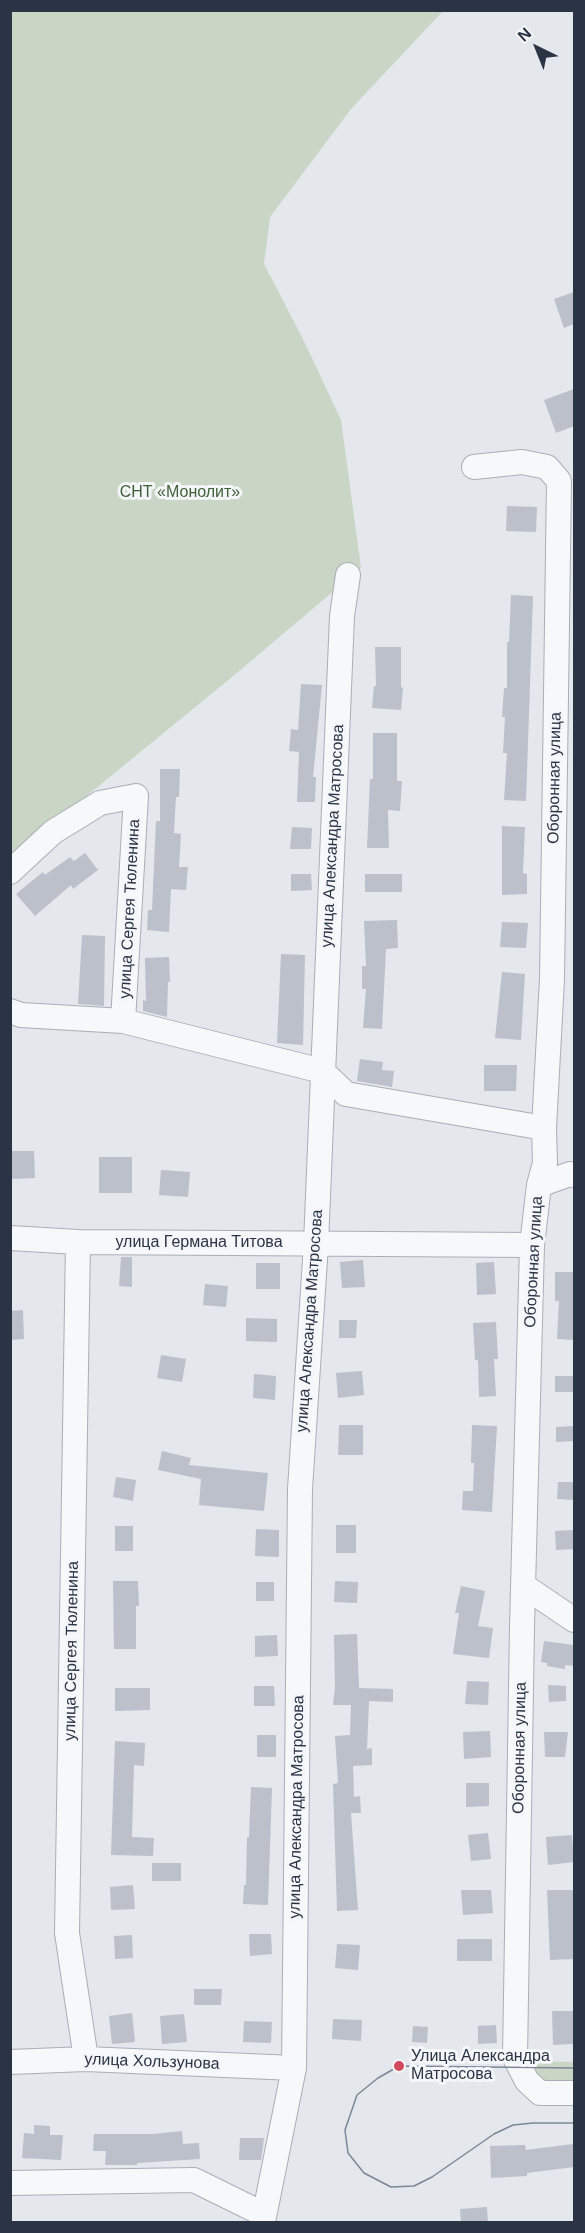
<!DOCTYPE html>
<meta charset="utf-8">
<style>
body{margin:0}
#map{position:relative;width:585px;height:2233px;overflow:hidden;background:#e4e7ec;font-family:Helvetica,sans-serif}
canvas{display:block}
.frame{position:absolute;inset:0;border:12px solid #2b3445;pointer-events:none}
.north{position:absolute;left:507px;top:18px;width:60px;height:60px;-webkit-text-stroke:4px #f4f6f9;paint-order:stroke;rotate:317deg;font-size:16px;font-weight:700;line-height:24px;text-align:center;color:#2b3445}
.north::after{content:'';display:block;margin:auto;width:21px;height:27px;background:#2b3445;clip-path:polygon(50% 0,100% 100%,50% 72%,0 100%)}
</style>
<div id="map">
<canvas width="585" height="2233"></canvas>
<div class="frame"></div>
<div class="north">N</div>
</div>
<script>
const context = document.querySelector('canvas').getContext('2d');
context.lineJoin = 'round';
function fill(path, color) {
  context.fillStyle = color;
  context.fill(path, 'evenodd');
}
function strokePath(path, color, width, dash) {
  context.strokeStyle = color;
  context.lineWidth = width;
  context.lineCap = dash ? 'butt' : 'round';
  context.setLineDash(dash || []);
  context.stroke(path);
}
function label(font, color, halo, rows, align = 'center') {
  context.font = font + ' Helvetica,sans-serif';
  context.lineWidth = 6;
  context.setLineDash([]);
  context.textBaseline = 'middle';
  context.strokeStyle = halo;
  context.fillStyle = color;
  for (const [text, x, y, turn = 0] of rows) {
    context.save();
    context.translate(x, y);
    context.rotate((+turn || 0) * Math.PI / 180);
    context.textAlign = isNaN(turn) ? turn : align;
    if (halo) context.strokeText(text, 0, 0);
    context.fillText(text, 0, 0);
    context.restore();
  }
}
fill(new Path2D(`
 M11,11H443L351,109L270,217L264,264L302,337L341,420L361,568L238,672L11,858Z
 M526,2061L574,2062V2089L542,2086Z`), '#c9d6c5');
fill(new Path2D(`
 M574,292V324L564,328L554,299Z
 M574,389V426L556,433L544,400Z
 M507,506L537,507L536,532L506,531Z
 M511,595L533,596L526,801L504,800L507,753H503L505,717H502L504,688H507V642H509Z
 M375,647H401V687L403,688L401,710L372,708L374,686H376Z
 M301,684L322,685L313,777H316L315,802H297L299,752L289,751L291,729L298,730Z
 M373,733H397V781H402L400,811L388,810L389,848H367L370,779H373Z
 M160,769H180L179,797H176L174,833L181,834L179,867H188L186,890L171,889L169,932L147,930L148,910H152L156,821H160Z
 M502,826L525,827L523,873L527,874V894L502,895Z
 M292,827L312,828L311,849H290Z
 M85,853L98,870L73,889L71,885L35,916L16,894L43,872L45,875L70,857L74,861Z
 M291,874H311L312,890L291,891Z
 M365,874H402V892H365Z
 M397,920L398,948L386,949L382,1029L363,1028L366,989H362V966H366L364,921Z
 M502,922L528,923L526,948L500,947Z
 M82,935L105,936L104,1006L78,1004Z
 M281,954L305,955L303,1045L277,1043Z
 M169,957L170,982H168L167,1017L143,1011V1000L146,1001L145,958Z
 M502,972L525,974L521,1040L495,1038Z
 M360,1059L383,1062L382,1070L394,1071L392,1087L357,1081Z
 M484,1065H517L516,1091H484Z
 M10,1151H34L35,1178L10,1179Z
 M99,1157H132V1193H99Z
 M161,1170L190,1172L188,1197L159,1195Z
 M121,1257H132V1287L119,1286Z
 M363,1260L365,1287L342,1288L340,1262Z
 M494,1262L496,1294L477,1295L476,1263Z
 M256,1263H280V1289H256Z
 M555,1272H574V1340L557,1339L559,1301H555Z
 M205,1284L228,1286L226,1307L203,1305Z
 M23,1310L24,1339L10,1340V1311Z
 M246,1318L277,1319V1342L246,1341Z
 M339,1320H357L356,1338H339Z
 M496,1322L498,1359H494L496,1396L479,1397L478,1360H475L473,1323Z
 M161,1355L186,1359L182,1382L157,1378Z
 M362,1371L364,1395L338,1398L336,1373Z
 M254,1374L276,1376L275,1400L253,1398Z
 M555,1376H574V1392H555Z
 M339,1425H363V1455H338Z
 M472,1425L497,1426L492,1512L462,1510L463,1491H473L474,1463H471Z
 M574,1426V1441L556,1442V1427Z
 M162,1451L191,1458L189,1465L268,1473L264,1511L199,1505L201,1479L158,1470Z
 M116,1477L136,1480L133,1501L113,1497Z
 M558,1482H574V1500L557,1499Z
 M336,1525H356V1553H336Z
 M115,1526H133V1551H115Z
 M256,1529L279,1530V1557L255,1556Z
 M574,1530V1549L556,1550L555,1531Z
 M113,1581H138L139,1606H136V1649H114Z
 M335,1581L358,1582L357,1603L334,1602Z
 M256,1582H274V1601H256Z
 M461,1586L485,1591L478,1626L493,1628L489,1658L453,1654L459,1613H455Z
 M357,1634L359,1688L393,1689V1702L369,1701L367,1749L372,1748V1765L353,1766L354,1797L360,1796L361,1813H351L358,1910L337,1911L333,1784L338,1783L335,1736L350,1735L351,1705H333L335,1687L334,1635Z
 M277,1635L278,1656L255,1657V1636Z
 M544,1641L574,1645V1666L565,1665V1669L547,1666V1663L541,1662Z
 M467,1681L489,1682L488,1705L465,1704Z
 M548,1685L566,1686V1701L549,1702Z
 M254,1686H274L275,1706H254Z
 M115,1688H150V1710L115,1711Z
 M490,1731L491,1757L464,1759L463,1732Z
 M544,1732H568L565,1757H545Z
 M257,1735H276V1757H257Z
 M115,1741L145,1743L144,1766L134,1765L132,1837L154,1838L153,1856L111,1855Z
 M466,1783H489V1806L466,1807Z
 M251,1787L272,1788L268,1905L243,1904L244,1885H246L247,1837H249Z
 M488,1833L491,1859L471,1861L468,1835Z
 M572,1835L574,1862L548,1865L546,1837Z
 M152,1863H181V1881H152Z
 M133,1885L135,1909L111,1910L110,1887Z
 M461,1890H491L493,1913L463,1915Z
 M547,1890H573L574,1959L550,1960Z
 M249,1934H271L272,1954L250,1956Z
 M132,1935L133,1958L115,1959L114,1936Z
 M457,1939H492V1961H457Z
 M337,1944L360,1945L358,1970L335,1968Z
 M194,1989H222L221,2005H194Z
 M552,2011H574V2044L553,2045Z
 M132,2013L135,2042L112,2044L109,2016Z
 M184,2014L187,2042L162,2044L160,2016Z
 M333,2019L362,2020L361,2041L332,2039Z
 M244,2021L272,2022L271,2043L243,2042Z
 M496,2025L497,2043L478,2044V2026Z
 M413,2026L428,2027L427,2043L412,2042Z
 M34,2125L50,2126V2135H63L61,2160L22,2158L24,2133L34,2134Z
 M182,2131L183,2144L199,2143L200,2159L137,2163V2165H105L106,2151H93L94,2134H153Z
 M240,2138H264L261,2160H239Z
 M573,2144L574,2167L527,2173V2176L491,2178L490,2146L525,2145L526,2150Z
 M487,2207L488,2223H461L460,2209Z`), '#bbc0ca');
const minor = new Path2D(`
 M474,467L522,462L547,467L559,481L552,979L544,1128L545,1163L539,1185L532,1245L522,1627L515,2058L527,2081L540,2093H574
 M10,872L53,832L100,803L136,796L123,1021
 M10,1011L21,1015L123,1021L322,1071L346,1094L544,1128
 M539,1185L570,1174L574,1175
 M10,1238L78,1242L532,1245
 M78,1242L67,1933L86,2059
 M524,1586L574,1620
 M10,2062L86,2059L294,2068
 M10,2183L194,2180L263,2214
 M263,2222L294,2068L300,1489L316,1244L342,616L348,575`);
strokePath(minor, '#a9aeb7', 26);
strokePath(minor, '#f7f8fa', 24);
strokePath(new Path2D(`
 M574,2068L399,2066L378,2078L357,2095L345,2130L348,2153L364,2173L391,2187L414,2186L432,2177L494,2134L513,2125L533,2123H574`), '#7d8696', 1.5);
for (const [x, y, r, color] of [
 [399,2066,6,"#d1495b"]
]) {
  const dot = new Path2D();
  dot.arc(x, y, r, 0, 2 * Math.PI);
  context.fillStyle = color;
  context.fill(dot);
  strokePath(dot, '#f4f6f9', 2);
}
label('16px', '#3f6138', '#f4f6f9', [
 ["СНТ «Монолит»",180,493]
]);
label('16px', '#2b3445', '#f4f6f9', [
 ["Оборонная улица",555,778,-89],
 ["улица Александра Матросова",333,836,-87],
 ["улица Сергея Тюленина",130,909,-87],
 ["улица Германа Титова",199,1243],
 ["Оборонная улица",534,1262,-87],
 ["улица Александра Матросова",310,1321,-86],
 ["улица Сергея Тюленина",72,1651,-89],
 ["Оборонная улица",520,1748,-89],
 ["улица Александра Матросова",297,1807,-89],
 ["улица Хользунова",152,2062,2]
]);
label('16px', '#2b3445', '#f4f6f9', [
 ["Улица Александра",411,2057],
 ["Матросова",411,2075]
], 'left');
</script>
